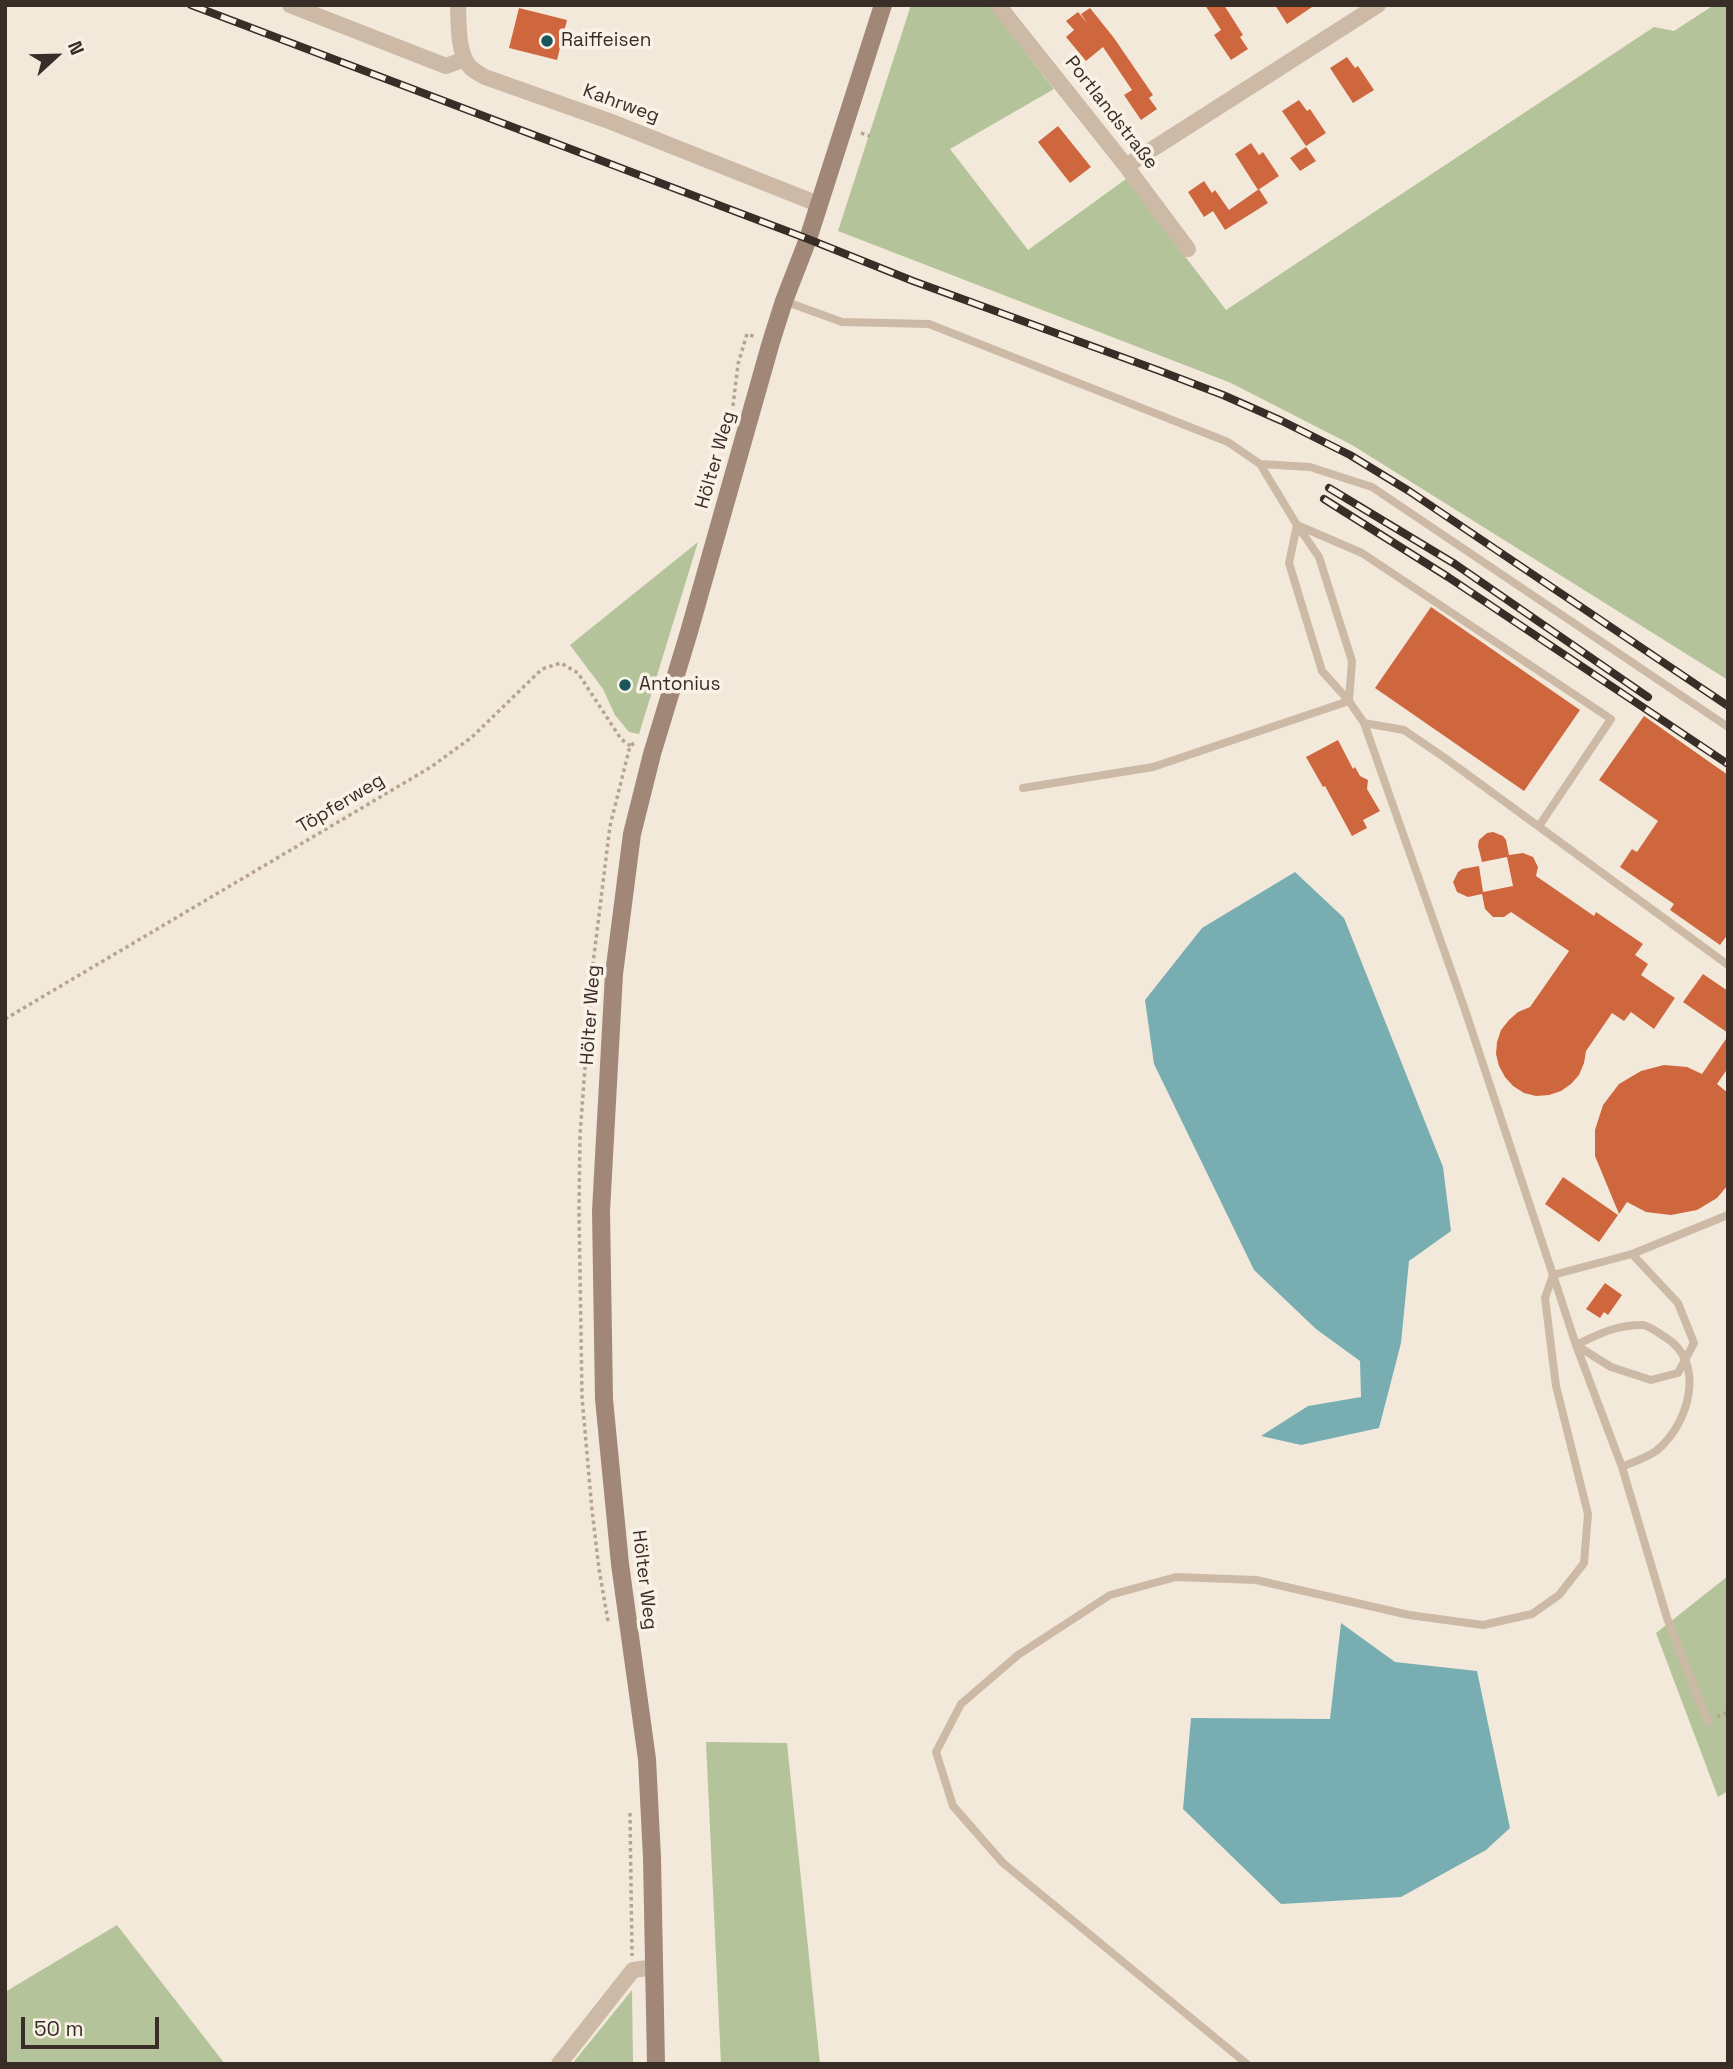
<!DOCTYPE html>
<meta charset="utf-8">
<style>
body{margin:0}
#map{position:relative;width:1733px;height:2069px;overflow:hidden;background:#f3e9db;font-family:"Space Grotesk",sans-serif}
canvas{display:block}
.frame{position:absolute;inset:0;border:7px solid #382d27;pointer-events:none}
.north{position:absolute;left:21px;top:21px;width:70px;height:70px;-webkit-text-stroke:5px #fbf2e7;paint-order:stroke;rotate:68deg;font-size:19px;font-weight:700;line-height:28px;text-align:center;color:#382d27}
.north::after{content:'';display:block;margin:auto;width:24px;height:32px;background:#382d27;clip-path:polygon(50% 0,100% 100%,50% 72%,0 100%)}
.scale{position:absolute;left:21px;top:2017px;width:138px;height:32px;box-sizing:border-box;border:4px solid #382d27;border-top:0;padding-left:9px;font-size:21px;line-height:24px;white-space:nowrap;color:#382d27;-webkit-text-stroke:5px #fbf2e7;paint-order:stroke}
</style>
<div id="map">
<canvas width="1733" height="2069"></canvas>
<div class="frame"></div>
<div class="north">N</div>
<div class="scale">50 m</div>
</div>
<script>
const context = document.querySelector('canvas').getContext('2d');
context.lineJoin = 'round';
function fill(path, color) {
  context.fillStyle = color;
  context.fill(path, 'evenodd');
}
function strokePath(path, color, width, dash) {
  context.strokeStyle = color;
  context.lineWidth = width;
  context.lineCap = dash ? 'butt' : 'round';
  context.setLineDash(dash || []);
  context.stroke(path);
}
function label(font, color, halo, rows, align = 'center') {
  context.font = font + ' "Space Grotesk",sans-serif';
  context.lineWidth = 7;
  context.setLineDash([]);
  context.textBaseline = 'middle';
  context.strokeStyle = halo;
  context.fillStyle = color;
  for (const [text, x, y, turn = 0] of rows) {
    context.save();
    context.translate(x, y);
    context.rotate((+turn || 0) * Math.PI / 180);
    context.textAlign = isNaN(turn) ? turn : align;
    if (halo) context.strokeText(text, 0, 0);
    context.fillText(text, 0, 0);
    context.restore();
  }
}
fill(new Path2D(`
 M911,5H989L1054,89L950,149L1028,250L1126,179L1226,310L1654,27L1674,31L1714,5H1728V680L1352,445L1231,383L838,231Z
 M698,542L639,734L629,732L615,715L603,689L570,645Z
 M1728,1576V1791L1718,1797L1656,1633Z
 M706,1742L787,1743L820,2064H721Z
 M117,1925L225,2064H5V1992Z
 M632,1990L633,2064H572Z`), '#b4c399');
fill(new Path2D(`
 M1295,872L1344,918L1443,1167L1451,1231L1409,1261L1401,1343L1379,1428L1301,1445L1261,1436L1308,1406L1361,1397L1360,1361L1316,1329L1254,1270L1154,1064L1145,1000L1202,928Z
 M1341,1623L1395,1662L1477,1671L1510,1828L1486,1850L1401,1897L1281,1904L1183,1809L1191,1718L1330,1719Z`), '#78aeb2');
fill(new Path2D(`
 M1205,5H1224L1243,35L1240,37L1248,49L1231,60L1214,35L1221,30Z
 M1275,5H1315L1287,24Z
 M519,8L567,20L557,60L509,48Z
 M1090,8L1114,38L1153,95L1149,98L1157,109L1141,120L1124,95L1132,90L1103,47L1086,61L1066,37L1074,30L1066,21L1078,12L1087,23L1081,14Z
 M1347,57L1355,68L1358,66L1374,90L1353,103L1330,68Z
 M1299,100L1307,111L1310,109L1326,133L1306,146L1282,111Z
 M1058,126L1091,167L1070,183L1038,142Z
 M1251,143L1259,155L1263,152L1279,176L1258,190L1235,154Z
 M1306,147L1316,161L1300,171L1290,158Z
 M1204,181L1212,193L1215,190L1229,210L1259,189L1268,203L1225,230L1213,211L1204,217L1188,192Z
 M1431,607L1580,710L1524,791L1375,688Z
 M1644,716L1728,775V934L1720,945L1670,910L1674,904L1620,867L1632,849L1637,852L1658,821L1599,780Z
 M1338,740L1353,769L1355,767L1360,776L1368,780L1367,789L1380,811L1363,820L1367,828L1352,836L1325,786L1323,787L1306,757Z
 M1493,832L1503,836L1506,840L1509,855L1523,853L1533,857L1538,867L1536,876L1594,916L1596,912L1643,944L1635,955L1648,964L1641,975L1675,998L1654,1029L1631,1012L1624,1021L1612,1013L1586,1051L1584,1063L1579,1075L1571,1084L1561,1091L1549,1095L1536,1096L1524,1093L1513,1086L1505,1077L1499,1066L1496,1054L1497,1042L1501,1030L1509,1020L1518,1012L1530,1007L1569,951L1511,912L1504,917H1493L1485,909L1482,894L1468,897L1457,892L1453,882L1458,872L1462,869L1479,866L1483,892L1513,886L1507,857L1482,862L1478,846L1479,840L1487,833Z
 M1703,974L1728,991V1033L1683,1002Z
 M1728,1036V1068L1717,1084L1728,1093V1185L1717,1198L1697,1210L1671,1215L1646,1212L1627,1202L1619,1214L1595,1156V1130L1603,1105L1619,1084L1641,1071L1664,1065L1687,1067L1702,1074Z
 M1563,1177L1618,1215L1599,1242L1545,1204Z
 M1605,1283L1622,1295L1608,1315L1604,1312L1600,1318L1586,1309Z`), '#ce663e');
strokePath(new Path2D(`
 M861,133L870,136
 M733,406L738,364L747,334L756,337
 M5,1019L431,767L472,737L542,669L561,663L578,673L621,739L632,747
 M608,1621L599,1569L592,1510L582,1397L579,1210L580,1135L592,972L610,826L630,746L636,742
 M1717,1717L1728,1712
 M630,1813L632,1956`), '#b8a390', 3.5, [3.5, 3.5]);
strokePath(new Path2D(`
 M784,301L842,322L929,324L1228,442L1260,464L1297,525L1289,563L1322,671L1349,701L1364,723L1464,1007L1553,1275L1545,1298L1556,1386L1588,1514L1584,1563L1559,1595L1532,1614L1483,1625L1409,1615L1256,1580L1176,1577L1110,1595L1018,1655L961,1704L936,1752L953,1806L1003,1863L1247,2064
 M1260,464L1310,467L1372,487L1728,727
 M1297,525L1362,553L1611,719L1539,826
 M1364,723L1404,730L1445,758L1728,965
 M1023,788L1153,767L1349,701L1352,661L1319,557L1297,525
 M1632,1254L1678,1303L1694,1343L1678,1373L1651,1380L1611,1367L1576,1345L1553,1275L1632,1254L1728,1215
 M1622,1467C1633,1462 1646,1458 1656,1451C1689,1425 1707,1362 1665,1337C1658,1333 1649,1325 1642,1325C1615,1325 1599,1334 1576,1345L1622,1467L1667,1618L1708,1722`), '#ccb9a6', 8);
strokePath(new Path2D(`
 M290,5L446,66L465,59
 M458,5C459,24 457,52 470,67C474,71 480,74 485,77L609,121L818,204
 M998,5L1126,166L1188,249
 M1126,166L1378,5
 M559,2064L633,1970L655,1967`), '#ccb9a6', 16);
strokePath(new Path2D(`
 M656,2064L652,1858L647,1759L620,1564L604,1399L601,1211L614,974L632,834L652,754L689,632L771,342L784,301L808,239L883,5`), '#a08777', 18);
const rail = new Path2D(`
 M191,5L808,239L913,281L1160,371L1223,395L1282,421L1350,455L1409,491L1728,706
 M1329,488L1455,564L1648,697
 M1324,499L1448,577L1728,764`);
strokePath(rail, '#382d27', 8);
strokePath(rail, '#fbf2e7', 5, [16]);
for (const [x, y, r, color] of [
 [547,41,7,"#1a555c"],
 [625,685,7,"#1a555c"]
]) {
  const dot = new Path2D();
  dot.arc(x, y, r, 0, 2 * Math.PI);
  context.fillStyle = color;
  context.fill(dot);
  strokePath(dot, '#fbf2e7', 2.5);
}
label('19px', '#382d27', '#fbf2e7', [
 ["Raiffeisen",561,41],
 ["Antonius",639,685]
], 'left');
label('19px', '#382d27', '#fbf2e7', [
 ["Kahrweg",621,104,20],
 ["Portlandstraße",1111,113,52],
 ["Hölter Weg",716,460,-74],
 ["Töpferweg",341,804,-31],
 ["Hölter Weg",591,1015,-86],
 ["Hölter Weg",644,1580,83]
]);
</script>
